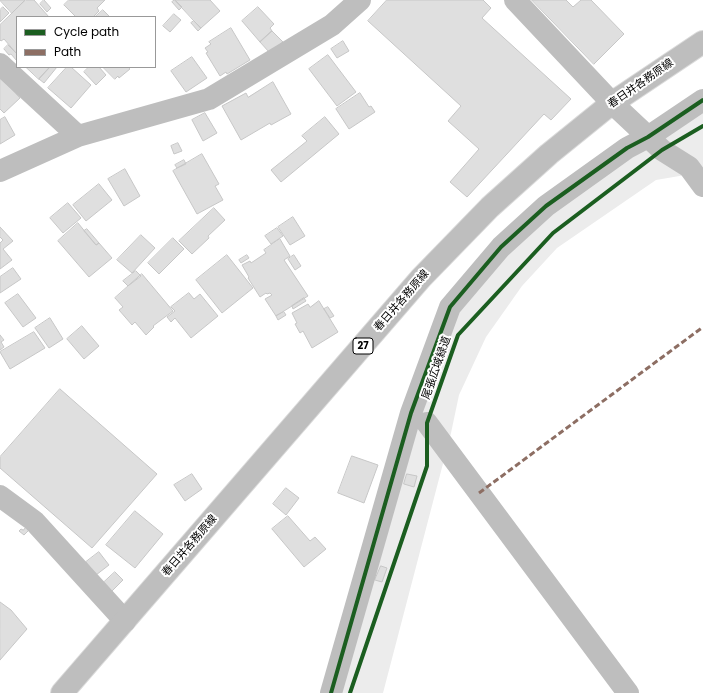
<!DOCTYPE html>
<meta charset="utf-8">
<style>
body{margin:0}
#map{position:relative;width:703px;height:693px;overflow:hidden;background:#fff;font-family:Poppins,sans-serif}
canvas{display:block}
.legend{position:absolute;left:16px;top:16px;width:140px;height:52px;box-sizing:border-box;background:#fff;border:1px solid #999;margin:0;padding:5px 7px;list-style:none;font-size:12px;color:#000}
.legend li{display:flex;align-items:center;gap:8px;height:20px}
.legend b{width:20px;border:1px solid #999}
</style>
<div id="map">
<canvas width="703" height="693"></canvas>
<ul class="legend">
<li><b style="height:5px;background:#1b5e20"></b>Cycle path</li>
<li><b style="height:5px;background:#8d6e63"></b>Path</li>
</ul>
</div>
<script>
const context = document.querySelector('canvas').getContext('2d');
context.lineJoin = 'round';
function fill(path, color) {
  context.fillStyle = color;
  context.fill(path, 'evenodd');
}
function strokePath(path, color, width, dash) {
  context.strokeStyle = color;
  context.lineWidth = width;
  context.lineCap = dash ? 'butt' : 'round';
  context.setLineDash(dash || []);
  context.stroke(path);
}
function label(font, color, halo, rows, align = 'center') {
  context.font = font + ' Poppins,"Noto Sans JP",sans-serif';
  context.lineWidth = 4;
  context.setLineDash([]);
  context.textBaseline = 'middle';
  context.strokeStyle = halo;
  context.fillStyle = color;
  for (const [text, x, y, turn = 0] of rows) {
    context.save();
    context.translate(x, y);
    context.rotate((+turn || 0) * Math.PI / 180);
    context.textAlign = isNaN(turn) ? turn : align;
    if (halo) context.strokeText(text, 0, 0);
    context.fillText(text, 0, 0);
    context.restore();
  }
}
fill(new Path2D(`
 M703,107V172L656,180L557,248L522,286L486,337L459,395L451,433L383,693H337L413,427L461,306L525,233Z`), '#ececec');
const building = new Path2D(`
 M0,0H25L12,13Z
 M26,0H34L49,17H17V54L4,39L1,41L0,40V25Z
 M44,0L51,8L47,12L40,4Z
 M69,0H105L97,8L99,11L93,17H76L64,5Z
 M175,0L182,7L179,10L172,2Z
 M175,0H210L220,11L201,28Z
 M387,0H483L491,8L482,18L571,99L551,120L544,114L467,197L450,182L479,149L448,121L461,106L368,21Z
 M532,0H566L573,7L581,0H591L624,34L594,64Z
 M3,7L9,13L0,22V10Z
 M258,7L274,24L270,28L272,31L260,42L242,21Z
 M103,10L110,17H95Z
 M174,14L181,20L170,32L163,26Z
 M194,21L201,28L198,31L191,23Z
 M231,28L250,60L227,74L226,72L220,76L206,53L208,52L205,48L211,44L209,42Z
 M272,31L283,42L269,52L260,42Z
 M343,41L349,51L337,58L331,49Z
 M8,45L17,54V61L11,54L9,55L4,49Z
 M328,55L356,92L337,106L309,69Z
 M192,57L207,78L186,92L171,71Z
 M26,67H50L39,79Z
 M50,67H57L44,83L39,79Z
 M67,67H71L91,85L71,108L48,88Z
 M89,67H99L106,75L96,85L84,72Z
 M103,67H128L130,69L119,78L118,76L115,79Z
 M0,77L20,98L4,113L0,109Z
 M273,82L291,114L271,125L270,123L241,140L222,106L246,93L248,97Z
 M360,93L369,107L371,106L375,112L349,129L336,109Z
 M205,113L217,133L203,141L192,120Z
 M5,117L15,135L0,144V120Z
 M325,117L339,134L281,182L271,170L307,141L302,136Z
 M178,143L182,151L174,154L171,146Z
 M202,154L219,184L215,186L223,200L197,214L173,171Z
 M184,160L186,164L177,168L175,165Z
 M125,169L140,196L124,206L108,179Z
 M99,184L112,200L86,221L73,205Z
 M68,203L81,218L63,233L50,218Z
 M214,208L225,220L208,236L209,238L192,254L179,241Z
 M293,217L305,236L290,245L278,227Z
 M78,223L96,245L99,243L112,258L89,277L58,241Z
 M0,227L13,241L3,249L12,260L0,269V243L3,240L0,237Z
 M277,228L283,236L271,244L265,236Z
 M87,229L99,243L96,245L84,231Z
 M141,235L155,248L132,273L117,260Z
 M173,238L184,249L159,274L148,263Z
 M280,239L290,256L284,260L308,296L276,316L265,299L272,295L270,293L267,294L266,293L260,297L248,278L249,277L242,265L250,261L251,263L266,253L264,250Z
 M227,255L253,288L222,313L196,280Z
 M247,255L249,258L241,263L239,260Z
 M294,255L301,266L295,270L288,259Z
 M13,268L21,279L0,293V277Z
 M136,271L141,276L128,286L123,281Z
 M142,274L173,311L153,326L154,327L146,335L135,322L132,325L119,310L123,307L115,298Z
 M189,293L194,299L200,294L218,316L191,338L175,318L171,322L167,317L175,311L171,307Z
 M18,294L36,318L23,327L5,303Z
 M304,298L306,301L293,309L292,306Z
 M319,301L338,332L312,348L303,331L300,333L295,324L297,323L292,313L308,304L310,307Z
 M328,307L334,316L330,318L324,309Z
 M284,312L286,315L278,320L276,316Z
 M50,318L63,339L49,348L35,328Z
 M82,326L99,346L84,359L67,339Z
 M34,332L45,348L10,369L0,352Z
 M0,335L4,340L1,342L4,347L0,350Z
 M60,389L157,474L92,548L0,468V457Z
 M352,456L378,465L364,503L338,493Z
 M192,474L202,489L185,501L174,485Z
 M407,474L417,476L414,487L404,484Z
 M286,488L299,498L286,515L273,504Z
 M135,511L163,534L135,568L106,545Z
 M288,516L310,541L315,537L326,549L304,567L272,529Z
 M28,525L31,528L24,535L19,531L21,529L23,530Z
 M99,552L109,565L96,575L86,562Z
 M381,566L387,568L382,582L375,580Z
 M115,572L123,580L109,594L101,585Z
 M0,602L11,610L27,629L0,660Z`);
fill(building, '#dfdfdf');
strokePath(building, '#c7c7c7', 1);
const major = new Path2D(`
 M62,693L421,278L490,207L549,154L612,103L703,42`);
strokePath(major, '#dbdbdb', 24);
strokePath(new Path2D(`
 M515,0L612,103L662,150L689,167L703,186
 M0,64L78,136
 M0,171L78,136L209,99L332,25L360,0
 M427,423L628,693
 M0,496L34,521L125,621
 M331,693L411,413L450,307L501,247L546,206L627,148L648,137L703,100`), '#bebebe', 22);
strokePath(major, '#bebebe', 22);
strokePath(new Path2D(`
 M479,493L703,327`), '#8d6e63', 3, [6, 3]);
strokePath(new Path2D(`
 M331,693L411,413L450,307L501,247L546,206L627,148L648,137L703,100
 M350,693L427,466V423L458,335L553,233L662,150L703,126`), '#1b5e20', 4);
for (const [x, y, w] of [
 [363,346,20]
]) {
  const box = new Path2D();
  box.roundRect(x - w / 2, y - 8, w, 16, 3);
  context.fillStyle = '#fff';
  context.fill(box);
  strokePath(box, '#000', 1);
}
label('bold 10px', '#000', null, [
 ["27",363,346]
]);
label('11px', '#000', '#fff', [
 ["春日井各務原線",641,84,-35],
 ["春日井各務原線",402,301,-49],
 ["尾張広域緑道",437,368,-71],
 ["春日井各務原線",190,546,-49]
]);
</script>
